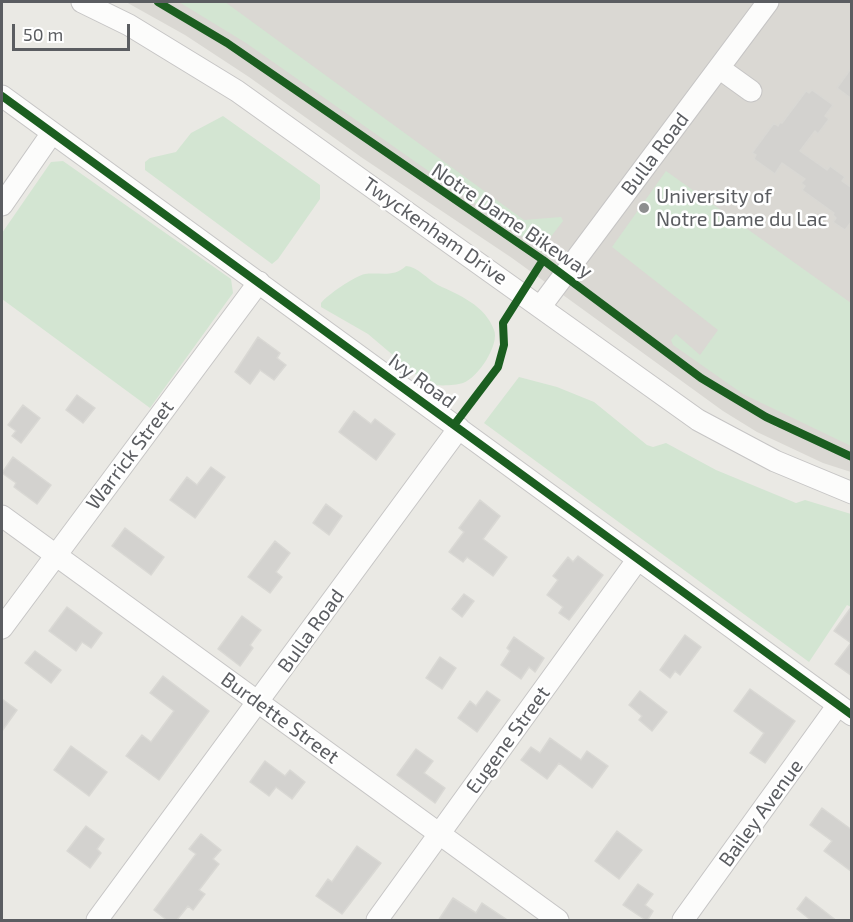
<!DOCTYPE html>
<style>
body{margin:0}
#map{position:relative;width:853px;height:922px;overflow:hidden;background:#eae9e4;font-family:"Exo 2",sans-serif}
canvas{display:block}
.frame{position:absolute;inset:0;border:3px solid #5b5d61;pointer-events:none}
.scale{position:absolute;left:12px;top:24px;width:118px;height:27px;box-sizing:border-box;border:3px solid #5b5d61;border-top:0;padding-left:8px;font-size:18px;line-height:21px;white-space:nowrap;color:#5b5d61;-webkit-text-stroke:4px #fff;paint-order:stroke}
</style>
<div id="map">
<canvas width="853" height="922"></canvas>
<div class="frame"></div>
<div class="scale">50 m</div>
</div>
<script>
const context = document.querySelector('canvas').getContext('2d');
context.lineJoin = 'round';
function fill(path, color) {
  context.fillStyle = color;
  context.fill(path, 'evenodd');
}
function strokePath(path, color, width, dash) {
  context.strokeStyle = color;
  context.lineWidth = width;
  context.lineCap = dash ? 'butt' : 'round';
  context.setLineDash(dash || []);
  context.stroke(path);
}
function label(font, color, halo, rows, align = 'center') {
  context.font = font + ' "Exo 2",sans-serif';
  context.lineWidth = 5;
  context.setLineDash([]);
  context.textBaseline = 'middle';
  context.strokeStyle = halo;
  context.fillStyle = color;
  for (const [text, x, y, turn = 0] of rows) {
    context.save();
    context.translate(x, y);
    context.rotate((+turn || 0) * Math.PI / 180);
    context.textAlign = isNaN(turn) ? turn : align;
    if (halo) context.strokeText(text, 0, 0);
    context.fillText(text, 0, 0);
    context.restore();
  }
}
fill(new Path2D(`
 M126,2H851V472L823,463L757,432L723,411L512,258L361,157L249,77L185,35Z`), '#dad8d3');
fill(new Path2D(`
 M179,2H225L524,220L561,217L563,221L546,243L534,245L246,43Z
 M223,116L320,185V199L278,259L272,264L145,170V162L150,158L176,152L191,133Z
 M63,161L231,279L233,293L150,408L2,299V233L51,162Z
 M666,171L851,303V446L743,394L673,345L671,340L676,334L700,355L718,330L612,247Z
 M406,266C418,267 427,279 438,285C459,295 485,305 494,330C500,344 478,378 463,383C454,386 436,386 427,384L368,334L321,307V303C327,295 355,276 365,274C380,272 393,278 406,266Z
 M519,377L557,387L594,402L647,445L653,447L666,443L716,470L796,503L805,500L851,514V607L847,605L809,662L484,423Z`), '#d3e5d2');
const building = new Path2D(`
 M852,67V99L837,88Z
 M812,90L833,105L825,116L829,119L818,134L815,131L800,151L827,170L830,166L845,177L842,181L852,188V221L845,230L833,222L836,218L833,215L834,213L802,190L805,186L801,183L805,179L782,163L775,174L754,159L756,155L752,153L774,123L778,126L780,122L782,123L806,91L809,93Z
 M258,337L280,353L277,358L286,365L274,380L260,370L250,384L235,372Z
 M77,395L95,408L83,423L66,410Z
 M23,405L40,418L21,443L12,436L16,431L8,425Z
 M354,411L371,424L375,419L395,434L376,460L339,432Z
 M13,457L51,485L37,504L14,487L16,483L2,473Z
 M211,467L225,477L195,518L170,500L187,477L197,485Z
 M480,500L500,516L483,539L507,557L493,576L467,557L463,562L449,552L464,532L459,528Z
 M326,504L342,516L329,535L313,523Z
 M125,528L164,557L151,575L112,546Z
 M275,541L290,553L276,572L282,577L270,593L248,577Z
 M578,556L603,575L569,620L559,613L563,607L547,595L558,580L553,576L568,557L573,562Z
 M464,594L474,601L462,617L452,609Z
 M852,606V676L835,664L851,643L834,631Z
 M67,607L102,633L91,648L82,642L76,651L49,631Z
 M242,616L261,630L250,645L253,648L240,666L218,649Z
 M685,635L701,647L680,675L675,671L670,678L660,670Z
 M514,637L544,658L535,672L529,667L521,679L501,665L510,651L507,648Z
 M35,651L61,670L51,683L25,663Z
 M440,657L456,668L442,689L426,678Z
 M163,676L209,711L159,780L126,756L142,735L151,742L174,711L150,693Z
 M750,689L795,721L765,763L750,753L764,733L734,711Z
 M487,691L500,700L477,732L458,718L470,701L476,706Z
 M640,691L667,712L652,731L639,720L642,716L629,705Z
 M2,699L17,710L2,731Z
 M550,738L581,760L587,751L608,766L592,788L559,763L547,779L521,760L531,747L540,753Z
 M71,746L107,772L89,796L54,770Z
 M416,749L433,761L424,773L445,788L435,803L397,775Z
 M265,761L285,776L290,770L305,782L292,799L276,787L269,796L250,782Z
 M822,808L852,830V872L824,851L832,841L810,825Z
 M86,826L104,839L97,849L101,853L90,868L67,851Z
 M617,831L642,850L619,879L595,861Z
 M201,834L221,850L213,859L219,864L199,890L205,894L193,910L188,906L176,921H168L154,910L196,854L189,849Z
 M357,846L381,863L342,914L316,896L328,879L332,882Z
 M638,884L653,894L645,905L653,911L647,921L623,905Z
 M806,897L837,921H812L797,909Z
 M453,898L476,913L482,903L509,921H438Z`);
fill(building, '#d3d2cf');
strokePath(building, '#d9d8d4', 1.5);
const minor = new Path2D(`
 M82,2L129,25L237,91L698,420L775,461L852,493
 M719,68L751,91
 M2,96L852,715
 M2,205L52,133
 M541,306L768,2
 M2,516L558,920
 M2,628L259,282
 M97,920L459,428
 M377,920L638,559
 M683,920L838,705`);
strokePath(minor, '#c6c5c5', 23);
strokePath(minor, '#fcfcfb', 21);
strokePath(new Path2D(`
 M158,2L227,43L543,260L701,378L766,417L852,457
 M2,96L852,715
 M454,425L498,367L504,345L503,323L543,260`), '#1b5e20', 8);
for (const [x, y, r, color] of [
 [644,208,6,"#8d8e8f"]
]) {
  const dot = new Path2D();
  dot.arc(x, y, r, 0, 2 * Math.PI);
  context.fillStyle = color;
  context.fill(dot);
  strokePath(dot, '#fff', 2);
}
label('20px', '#5b5d61', '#fff', [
 ["Bulla Road",655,154,-53],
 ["Notre Dame Bikeway",512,221,34],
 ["Twyckenham Drive",435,231,35],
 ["Ivy Road",422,381,36],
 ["Warrick Street",130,455,-53],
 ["Bulla Road",311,631,-54],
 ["Burdette Street",280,718,36],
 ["Eugene Street",508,740,-54],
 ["Bailey Avenue",761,813,-54]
]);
label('20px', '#5b5d61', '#fff', [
 ["University of",656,196],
 ["Notre Dame du Lac",656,219]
], 'left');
</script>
